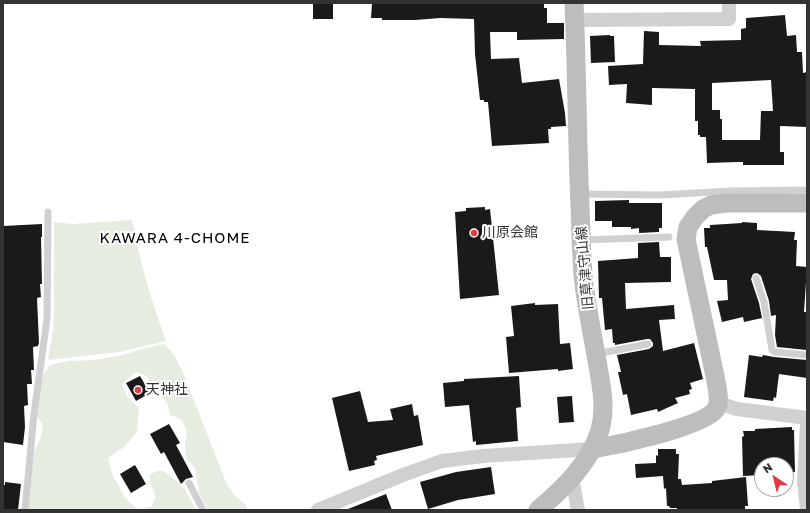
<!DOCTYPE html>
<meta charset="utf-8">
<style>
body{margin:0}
#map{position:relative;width:810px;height:513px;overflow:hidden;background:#fff;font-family:"Golos Text",sans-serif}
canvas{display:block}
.frame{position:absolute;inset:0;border:4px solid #333;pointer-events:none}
.north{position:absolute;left:754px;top:457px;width:40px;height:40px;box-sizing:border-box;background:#fff;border:1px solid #adadad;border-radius:50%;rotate:325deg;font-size:11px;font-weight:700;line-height:16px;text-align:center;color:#333}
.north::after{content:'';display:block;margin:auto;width:14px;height:18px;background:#e63946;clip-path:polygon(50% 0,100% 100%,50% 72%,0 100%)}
</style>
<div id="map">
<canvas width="810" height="513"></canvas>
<div class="frame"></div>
<div class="north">N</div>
</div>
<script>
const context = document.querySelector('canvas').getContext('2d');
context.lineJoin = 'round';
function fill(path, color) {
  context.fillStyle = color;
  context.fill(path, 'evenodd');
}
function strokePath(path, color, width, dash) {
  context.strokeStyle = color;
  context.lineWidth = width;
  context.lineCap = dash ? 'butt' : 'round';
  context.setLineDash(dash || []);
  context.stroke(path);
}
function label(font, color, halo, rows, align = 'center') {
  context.font = font + ' "Golos Text","Noto Sans JP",sans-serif';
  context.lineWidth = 4;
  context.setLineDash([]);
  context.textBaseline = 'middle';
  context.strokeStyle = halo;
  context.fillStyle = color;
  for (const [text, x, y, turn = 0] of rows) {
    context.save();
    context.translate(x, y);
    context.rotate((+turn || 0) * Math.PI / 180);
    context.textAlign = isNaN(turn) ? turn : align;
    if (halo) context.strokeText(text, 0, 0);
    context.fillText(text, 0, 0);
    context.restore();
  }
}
fill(new Path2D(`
 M132,220C140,262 151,300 166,341L119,352L48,360L53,330L54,305V222L72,224Z
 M164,344L172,352L182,370L226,482L234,495L246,505L247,510H208L199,493L195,468L186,458L185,444L187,432L181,419L170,415L167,402L157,394L147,376L136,372L122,384L127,397L139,408L137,432L124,447L108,458L113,477L118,484L124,497L137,509L151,507L156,497L150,482V474L161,470L172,477L185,489L196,510H23L31,458L40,440L43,425L34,411L42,376L50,365L69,361L93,360L123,355L142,349Z`), '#e6ecdf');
fill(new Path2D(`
 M313,3H333V19H313Z
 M372,3H544V8H547V23H564V39L517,40V32H490L491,59L519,58L522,83L559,79L565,113L566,126L551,127V129H548L549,143L492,146L488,102H484V100H480L475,54L474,19L440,18L415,20H382V18H371Z
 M785,15L787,36L796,35L797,52H802L803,73L807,72V127L780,126V152H784V165H743V162H738L707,163L706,137H700V135H698V121H695V89L652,88V105L626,103L627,84L609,85L608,66L643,64L644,31L659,32V45L701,46L700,41L741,40V29L746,28V18ZM771,80L773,111H761L760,140H722V119H720V110H712V83Z
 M610,35V36H614L615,62L591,63L590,36Z
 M629,200V203H662V228H659V232L639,233V228L631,229V227H612V221H595V201Z
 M485,207V210L490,209L499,295L460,299L455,212L466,211V208Z
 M742,222L757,223V230L795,232L794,240H797L796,266L807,267L804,312H807V350L777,347L775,335L776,315L771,316L769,301L761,276L757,273L753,274L751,279L759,303L762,318L744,322L743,317L722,322L717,301L728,300L727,280H714L707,247H705L704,228H710V225L742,223Z
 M42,224V237H41L42,284H40L41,297L37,298L39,343L38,346L33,347L34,370H31L32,384H27L28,405L24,406L25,427L23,445L3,442V226Z
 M659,242L660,257H671V282L625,283L626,309L674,305L675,319L659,320L663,351L694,343L703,379L690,383L692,389L689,390L690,394L675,398L678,403L658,412L657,409L631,415L627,394L623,395L618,372H621L617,355L649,349L653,346V343L650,339H647L615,345V343H613L612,329L605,330L602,298H599L598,261L638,258V243Z
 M535,303V305L558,304L560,344L570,343L573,369L558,371V369L509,373L506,337L514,336L511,306Z
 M749,355L762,357L763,355L774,357L807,360V378L779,374L776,398L774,397L773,401L744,397Z
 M140,376L150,393L136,401L126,383Z
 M519,376L521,407L516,408L518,441L476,445V441L473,442L469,405L445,407L443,383L464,381V379Z
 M360,391L368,422L393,420L390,409L412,404L414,416L418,415L423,445L376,456L377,460L374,461L375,465L349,471L332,398Z
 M572,396L574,422L559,423L557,397Z
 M169,424L180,443L176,445L193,477L186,479L181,484L164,452L161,454L150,434Z
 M792,427V430H794L795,472L786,473V465H762V475L743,476L742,437L744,436L743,431H755V429Z
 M658,449H676V454H679L678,479H681L682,485L712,483V481L746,477L748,506H745V510H677V508H670L669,506H667L666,488L664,489L663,476L636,478L635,464L656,463V455L658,456Z
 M135,465L146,484L131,493L120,474Z
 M491,467L495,494L458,500L428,509L420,482L456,472Z
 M5,482L21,484L18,510H3V485H5Z
 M386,494L392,510H348V509Z`), '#1a1a1a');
strokePath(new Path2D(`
 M579,194L660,195L732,191L807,190
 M582,240L669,237
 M756,278L764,302L772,350L774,352L807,355
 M596,354L648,344
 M189,483L203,510
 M25,510L34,414L47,319L48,212`), '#d0d0d0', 7);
strokePath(new Path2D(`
 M575,20L729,19V3
 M718,403L737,409L807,418
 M807,422L804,481L807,509
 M572,478L578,510
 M318,510L403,475L442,461L483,456L593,449`), '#d0d0d0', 14);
strokePath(new Path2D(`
 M593,449C616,445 704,427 716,409C721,401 717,390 716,381L686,239L688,227L695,217L703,209L711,205L727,203H807
 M538,510C564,488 590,463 600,430C607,405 600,380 596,355C592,332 587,308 584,284C581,258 581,231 580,205C577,138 577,70 574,3`), '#bdbdbd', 19);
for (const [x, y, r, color] of [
 [474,233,4,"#e63946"],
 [138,390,4,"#e63946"]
]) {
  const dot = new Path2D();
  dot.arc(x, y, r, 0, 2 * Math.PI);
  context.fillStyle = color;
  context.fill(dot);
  strokePath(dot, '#fff', 1.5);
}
label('14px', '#333', '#fff', [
 ["川原会館",482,233],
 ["天神社",146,390]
], 'left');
label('14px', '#333', '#fff', [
 ["旧草津守山線",585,268,-95]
]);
context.letterSpacing = '1px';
label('15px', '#000', '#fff', [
 ["KAWARA 4-CHOME",175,238]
]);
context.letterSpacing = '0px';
</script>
